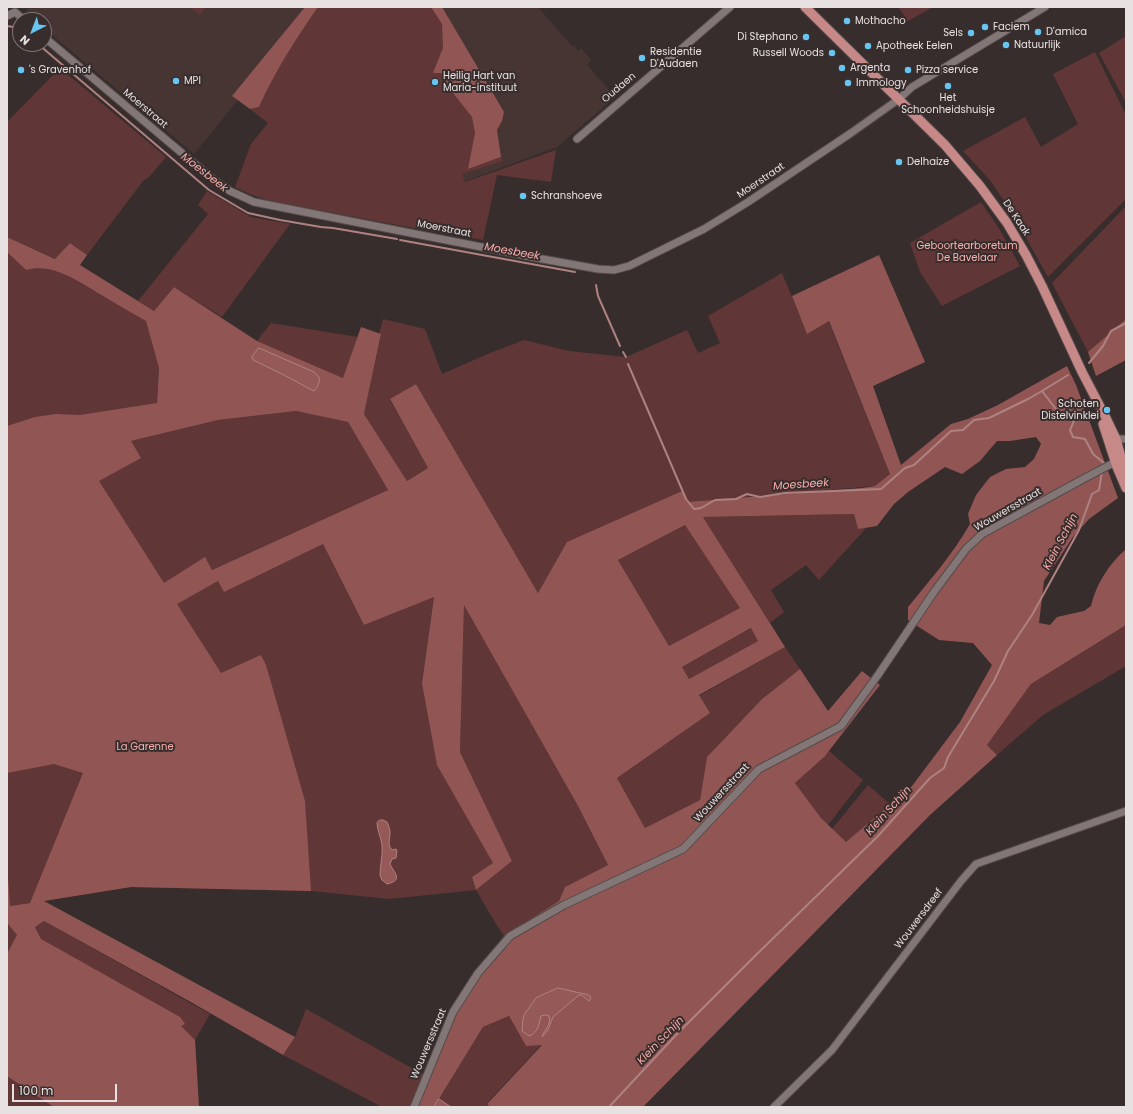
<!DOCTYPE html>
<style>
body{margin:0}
#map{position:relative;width:1133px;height:1114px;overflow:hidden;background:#382d2d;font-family:Poppins,sans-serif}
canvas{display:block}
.frame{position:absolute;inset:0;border:8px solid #e8e1e1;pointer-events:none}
.north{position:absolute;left:12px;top:12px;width:40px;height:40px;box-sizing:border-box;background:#382d2d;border:1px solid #7e7575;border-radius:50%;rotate:222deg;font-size:11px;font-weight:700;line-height:16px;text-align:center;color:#e8e1e1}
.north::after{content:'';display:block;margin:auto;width:14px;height:18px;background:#68c4f0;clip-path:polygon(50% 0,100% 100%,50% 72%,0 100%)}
.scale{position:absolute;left:12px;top:1084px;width:105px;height:18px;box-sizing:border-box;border:2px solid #e8e1e1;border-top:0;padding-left:5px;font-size:12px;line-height:14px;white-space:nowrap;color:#e8e1e1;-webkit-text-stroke:3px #382d2d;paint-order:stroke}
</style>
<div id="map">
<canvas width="1133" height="1114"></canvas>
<div class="frame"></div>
<div class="north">N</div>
<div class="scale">100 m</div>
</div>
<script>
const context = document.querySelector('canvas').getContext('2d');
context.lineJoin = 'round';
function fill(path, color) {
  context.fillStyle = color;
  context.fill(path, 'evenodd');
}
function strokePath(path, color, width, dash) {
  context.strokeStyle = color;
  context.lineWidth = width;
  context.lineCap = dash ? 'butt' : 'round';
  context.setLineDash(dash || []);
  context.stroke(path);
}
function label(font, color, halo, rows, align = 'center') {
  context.font = font + ' Poppins,sans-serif';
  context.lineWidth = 4;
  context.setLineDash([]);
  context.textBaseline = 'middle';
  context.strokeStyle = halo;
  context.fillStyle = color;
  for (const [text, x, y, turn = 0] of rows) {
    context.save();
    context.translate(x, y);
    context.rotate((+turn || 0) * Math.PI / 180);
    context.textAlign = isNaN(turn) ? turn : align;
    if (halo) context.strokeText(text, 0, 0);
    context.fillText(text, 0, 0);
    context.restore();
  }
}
fill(new Path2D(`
 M28,7H305L233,96L238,100L194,154L44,28V20H34L29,16L27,13Z
 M316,7H538L572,46L574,45L578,51L581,48L591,60L587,65L615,97L557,147L460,183Z`), '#473534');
fill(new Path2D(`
 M190,7H206L200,15Z
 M318,7H431L442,24L443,48L434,73H441L453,93L472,117L475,133L469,169L501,157L503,161L462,174L465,182L556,150L551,182L497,175L483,240C435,232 387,223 339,214C304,207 266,204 235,187L251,144L268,123L250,109L259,107C275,71 296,39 318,7Z
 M898,7H933L908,21Z
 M1126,36V103L1099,53Z
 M1095,52L1126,115V199L1048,277L1010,209L989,179L963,151L1025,117L1041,147L1078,124L1053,74Z
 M60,68L166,157L149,177L143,181L87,255L70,243L56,259L7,237V122Z
 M207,191L251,217L290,224L222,317L174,287L154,311L138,301L208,214L198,205Z
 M981,202L1000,230L1020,266L942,306L920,272L910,243Z
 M1126,206V319L1088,352L1052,283Z
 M7,252L26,270C53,262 81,283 103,296C117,304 132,313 146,321L159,367L157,403L131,441L218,420L296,411L348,422L388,490L212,570L224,591L323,544L364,625L434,596L422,683L493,864L472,877L476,890L512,861L460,752L464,604L578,806L608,865L565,887L559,901L504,936L496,924L476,890L389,899L311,891L131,887L10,906L7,912Z
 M782,273L807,333L828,320L890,474L875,486L687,502L682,491L568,542L538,593L416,384L390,400L428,468L407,481L364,414L381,335L379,334L383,319L425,329L442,374L490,353L524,340L569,351L626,357L687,330L698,353L720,343L708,316Z
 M271,323L358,337L343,378L257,341Z
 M854,514L858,529L867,527L819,580L806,565L771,590L784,612L770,623L703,517Z
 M685,525L741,608L669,646L618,560Z
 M1126,625V666L1043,715L997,755L987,745L1031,684Z
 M752,628L758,641L689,679L682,667Z
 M785,647L800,669L762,699L707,757L700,800L645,828L617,778L710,713L699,696Z
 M829,751L863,780L828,825L821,818L795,783Z
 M868,785L890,804L846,843L832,829Z
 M44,921L210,1014L195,1040L199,1107H7V923L17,935L41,939L35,927Z
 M306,1009L424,1075L414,1099L409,1107H382L283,1055L295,1037Z
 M509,1016L526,1046L542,1044L487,1103L491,1107H451L439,1099L483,1027Z`), '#613636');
fill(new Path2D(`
 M305,7H318C296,39 275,71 259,107L250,109L232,96Z
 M431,7H442L504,112L502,121L497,130L501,157L468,169L475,133L472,117L453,93L441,73H433L443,48L442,24Z
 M7,237L55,259L70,243L87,255L80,265L154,311L174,287L257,341L343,378L361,327L381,334L364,414L407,481L428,468L390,399L416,384L538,593L567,542L682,491L687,502L862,488L875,486L890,474L829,321L807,334L792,296L879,255L925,362L873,386L901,465L951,424L968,419L998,405L1067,366L1076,385L1118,498L1089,519L1073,537L1044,581L1039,623L1050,625L1057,617L1084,611L1091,606C1096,584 1109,564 1126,549V625L1031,684L987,745L997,755L930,815L643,1107H491L487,1104L542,1045L526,1046L509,1016L483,1027L434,1107H414L450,1010L476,970L504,936L559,901L565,887L608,865L578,806L464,605L460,752L512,861L476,890L472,877L493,863L437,765L422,683L434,597L364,625L323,544L224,592L218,581L177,604L221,673L261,655L266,665L305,801L311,891L131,887L44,901L295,1037L283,1055L189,1001L44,921L35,927L41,939L180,1017L185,1024L181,1026L195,1040L199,1107H54L7,1076V954L17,935L7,923V861L10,906L30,903L83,773L54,764L7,773V426L35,417L56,414L80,415L157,403L159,368L146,321C131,313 117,304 103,296C81,283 53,262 26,270L7,252ZM296,411L348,422L388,490L212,570L205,557L164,583L99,481L141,458L131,441L218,420ZM1036,437L1041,444L1034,459L1025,467L1006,469L990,477L976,495L968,514L970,524C953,554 930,580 908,607V620L939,640L973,643L992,665L960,722L912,786L846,842L821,818L795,783L825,756L880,685L862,671L828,711L800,669L762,699L707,757L700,800L645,828L617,778L710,713L699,695L785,647L703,517L854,514L858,529L877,526L894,504L908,492L945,467L962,474L980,461L997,441H1010ZM685,525L740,608L669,646L618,560ZM751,628L758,641L689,679L682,667Z
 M1126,319V360L1096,376L1088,352Z`), '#915654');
const water = new Path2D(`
 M259,348L314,372L319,377C320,382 318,387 314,391L310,389L280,373L253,360L252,357Z
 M380,820H383L387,822C389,826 390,830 390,833C390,840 387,844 392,850L396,849L397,851L396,858L392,859L390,864C394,873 404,880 387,884L382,880L380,875C380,865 383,855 382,845C381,837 377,830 377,823Z
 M558,988L589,995L591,998L589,1001L582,995H579L553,1017L548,1030L542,1037C544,1030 552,1024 549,1016L545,1015L541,1016C539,1024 538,1033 529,1036L522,1031L523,1019L524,1015L536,998Z
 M439,1099L451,1107H434Z`);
fill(water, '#955958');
strokePath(water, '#ae8281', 1);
strokePath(new Path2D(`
 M7,26L20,28
 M38,44L209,190L248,213L280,220L321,227L333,228L397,239
 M400,240L575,272
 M596,285L598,296L620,346
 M623,352L626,357
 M1089,363L1103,346L1111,331L1126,323
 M628,364L686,499L694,509L701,508L715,500L736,499L747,494L760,497L785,493L881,489L905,468L914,465L951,431L963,430L974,420L989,418L1028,399L1042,391
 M1068,375L1042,391L1059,413L1074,421L1070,430L1073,437L1085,439L1093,454L1104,463L1103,465
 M609,1107L676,1035L756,955L878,836L930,778L944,768L948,757L994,681L1008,651L1032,615L1079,530L1092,494L1099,490L1102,471`), '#ae8281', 2);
const minor = new Path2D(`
 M7,16L15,12L24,20
 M44,37L214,180L230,191L254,202L537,258L598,269L614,270L629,266L704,229L748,202L851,133L899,99L912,87L1045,7
 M577,139L730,7
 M1116,439H1126
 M414,1107L453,1012L478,973L510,936L564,905L683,849L759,769L841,726L878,675L934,592L966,549L982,534L1085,478L1119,460
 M774,1107L832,1050L961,881L976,864L1126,811`);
const major = new Path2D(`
 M805,7L945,145L980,186L1007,223L1026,255L1042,286L1082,372L1106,418L1116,439L1126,475
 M1103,424L1117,467L1126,488`);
strokePath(minor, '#534b4a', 9);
strokePath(major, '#534b4a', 11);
strokePath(minor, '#837676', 7);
strokePath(major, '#c78987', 9);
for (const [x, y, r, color] of [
 [847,21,4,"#68c4f0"],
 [985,27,4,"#68c4f0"],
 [1038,32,4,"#68c4f0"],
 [971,33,4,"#68c4f0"],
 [806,37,4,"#68c4f0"],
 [1006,45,4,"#68c4f0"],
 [868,46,4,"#68c4f0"],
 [832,53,4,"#68c4f0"],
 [642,58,4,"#68c4f0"],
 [842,68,4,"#68c4f0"],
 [21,70,4,"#68c4f0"],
 [908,70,4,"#68c4f0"],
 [176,81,4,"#68c4f0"],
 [435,82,4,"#68c4f0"],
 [848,83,4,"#68c4f0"],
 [948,86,4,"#68c4f0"],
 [899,162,4,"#68c4f0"],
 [523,196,4,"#68c4f0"],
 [1107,410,4,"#68c4f0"]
]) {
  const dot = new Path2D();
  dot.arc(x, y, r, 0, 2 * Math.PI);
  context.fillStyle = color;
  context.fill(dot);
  strokePath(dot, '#382d2d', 1.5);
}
label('10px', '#e8e1e1', '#382d2d', [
 ["Mothacho",855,21],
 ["Faciem",993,27],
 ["D'amica",1046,32],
 ["Sels",963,33,"right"],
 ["Di Stephano",798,37,"right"],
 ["Natuurlijk",1014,45],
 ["Apotheek Eelen",876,46],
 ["Residentie",650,52],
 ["D'Audaen",650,64],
 ["Russell Woods",824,53,"right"],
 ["Argenta",850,68],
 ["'s Gravenhof",29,70],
 ["Pizza service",916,70],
 ["Heilig Hart van",443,76],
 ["Maria-instituut",443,88],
 ["MPI",184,81],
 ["Immology",856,83],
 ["Het",948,98,"center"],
 ["Schoonheidshuisje",948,110,"center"],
 ["Delhaize",907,162],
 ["Schranshoeve",531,196],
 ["Schoten",1099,404,"right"],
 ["Distelvinklei",1099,416,"right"]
], 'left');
label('10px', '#e8e1e1', '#382d2d', [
 ["Oudaen",619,88,-40],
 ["Moerstraat",145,109,40],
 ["Moerstraat",761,181,-34],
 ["De Kaak",1016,218,57],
 ["Moerstraat",444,229,11],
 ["Wouwersstraat",1008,510,-30],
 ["Wouwersstraat",722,793,-47],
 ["Wouwersdreef",919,919,-53],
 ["Wouwersstraat",429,1044,-67]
]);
label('10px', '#fab0ad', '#382d2d', [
 ["Geboortearboretum",967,246],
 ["De Bavelaar",967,258],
 ["La Garenne",145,747]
]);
label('italic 11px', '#f7adaa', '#382d2d', [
 ["Moesbeek",204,173,38],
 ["Moesbeek",512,252,10],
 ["Moesbeek",801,485,-4],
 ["Klein Schijn",1061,542,-62],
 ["Klein Schijn",889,811,-48],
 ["Klein Schijn",661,1041,-46]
]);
</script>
